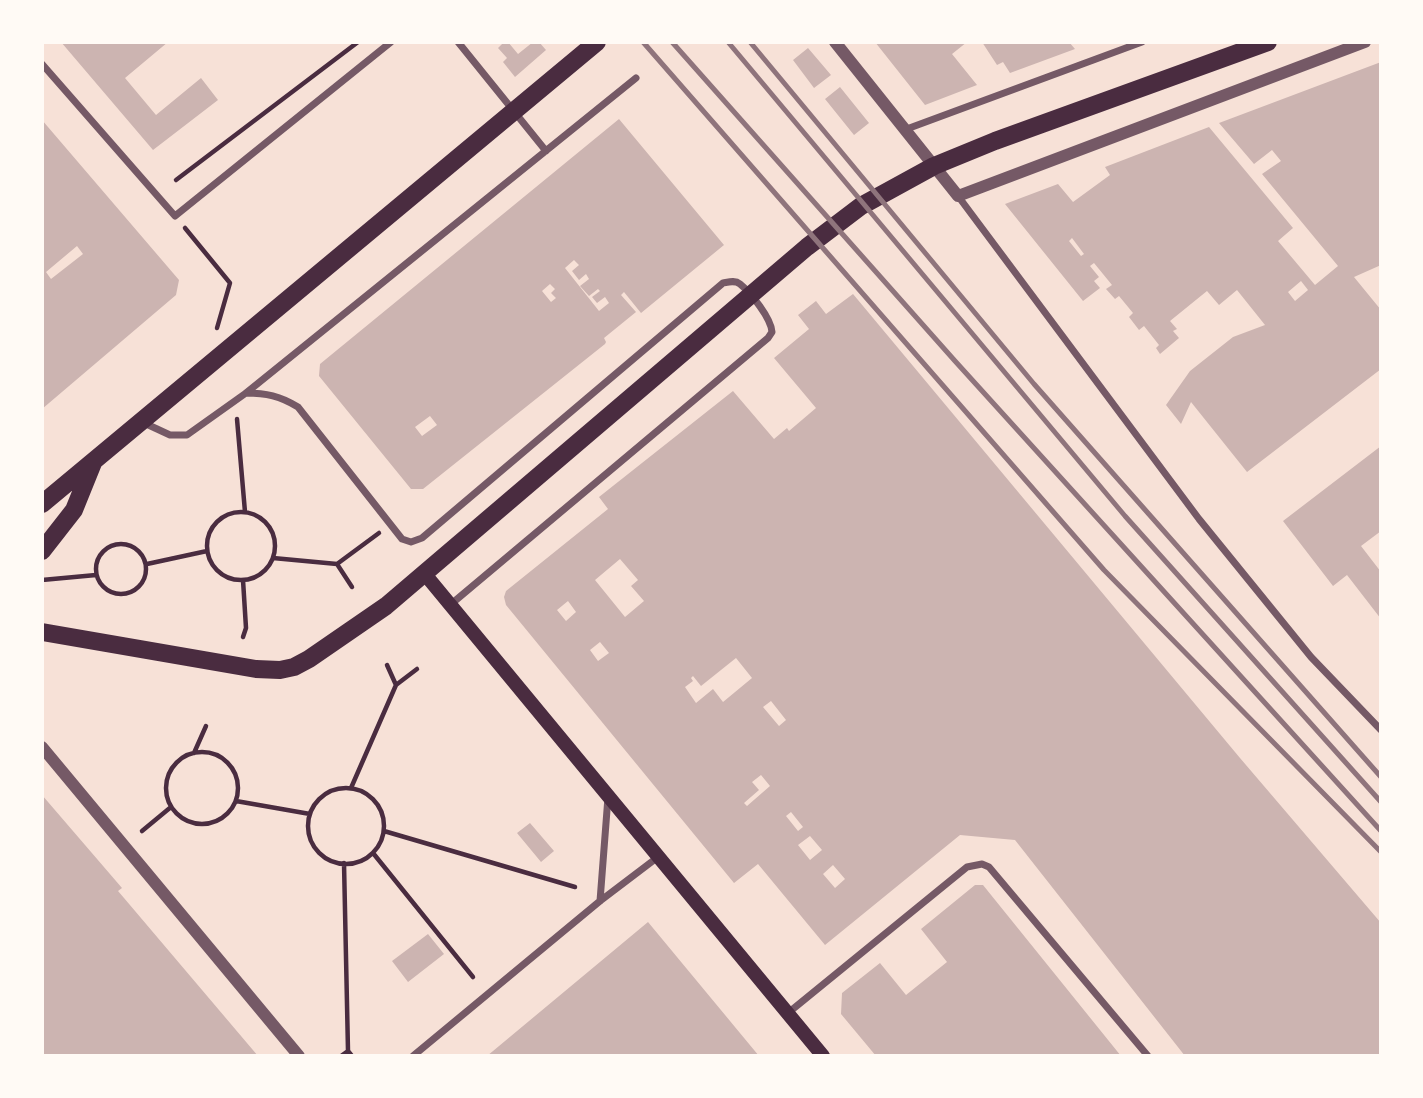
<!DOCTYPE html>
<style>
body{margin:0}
#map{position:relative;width:1423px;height:1098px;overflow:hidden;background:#f7e1d7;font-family:"Titillium Web",sans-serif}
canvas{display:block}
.frame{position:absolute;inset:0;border:44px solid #fffaf5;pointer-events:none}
</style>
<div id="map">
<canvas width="1423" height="1098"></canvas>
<div class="frame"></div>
</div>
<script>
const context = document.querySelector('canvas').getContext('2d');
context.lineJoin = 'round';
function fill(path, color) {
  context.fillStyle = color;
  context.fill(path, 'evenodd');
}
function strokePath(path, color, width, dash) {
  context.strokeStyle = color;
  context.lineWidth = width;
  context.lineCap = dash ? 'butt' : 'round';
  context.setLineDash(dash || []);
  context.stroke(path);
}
fill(new Path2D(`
 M61,42H168L125,78L156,115L201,78L218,100L153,150Z
 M504,42H508L518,54L533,42H539L546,50L515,77L503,62L507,58L498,48Z
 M875,42H967L952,54L977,85L925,105Z
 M982,42H1069L1075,49L1010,73L1003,62L997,65Z
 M808,48L831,75L814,88L793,60Z
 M1381,62V265L1354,277L1381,310V369L1247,472L1191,402L1181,424L1166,405L1190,371L1233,337L1265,325L1237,290L1219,305L1207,291L1170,321L1177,329L1173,331L1179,338L1160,354L1156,348L1159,345L1144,326L1139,330L1129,317L1133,313L1119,296L1115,299L1106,289L1112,285L1094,263L1090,266L1099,277L1094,281L1100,288L1083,301L1005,204L1058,184L1073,202L1110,175L1105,167L1209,127L1293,228L1278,241L1315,285L1338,266L1262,174L1281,161L1272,150L1254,164L1219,123ZM1072,238L1084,254L1081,256L1069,241ZM1301,281L1308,290L1295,301L1288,292Z
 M840,87L869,123L854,135L825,99Z
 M619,119L724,245L641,313L624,292L621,295L636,312L604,338L606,342L605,344L423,489H411L319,376L320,364ZM574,260L579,265L572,271L579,280L586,274L589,279L580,286L589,296L598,289L600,291L592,297L597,303L605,297L609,303L599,311L565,268ZM550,284L555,289L551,293L556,298L551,302L542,291ZM430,416L437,425L422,436L415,427Z
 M42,120L179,280L176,295L42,409ZM77,246L83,254L51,279L46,272Z
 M853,294L1240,758L1381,923V1056H1185L1015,840L960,835L825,945L758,864L734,883L506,605L504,597L506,591L608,509L599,497L733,391L774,439L787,428L789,431L816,408L774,358L809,329L798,315L816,301L826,314ZM620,559L638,580L631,586L644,601L625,617L595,580ZM568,601L576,612L566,621L557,610ZM600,642L609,653L598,661L590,650ZM736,658L752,678L723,702L713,689L696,703L685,687L693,681L691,678L693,676L701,686ZM771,701L786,720L779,726L763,707ZM761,775L770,786L747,806L744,803L759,790L752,782ZM791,812L803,827L798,831L786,816ZM810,836L822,850L810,860L798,845ZM833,865L845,879L835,888L823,874Z
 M1381,446V531L1361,546L1381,572V619L1347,575L1333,586L1283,521Z
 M42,795L122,888L118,891L124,898L258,1056H42Z
 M530,823L554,851L541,862L517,833Z
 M975,885H983L1121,1056H876L841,1014L842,993L880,963L906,995L947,962L921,929Z
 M648,922L759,1056H487Z
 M428,934L444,954L408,982L392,961Z`), '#ccb4b1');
strokePath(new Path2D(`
 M176,180L358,42
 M185,228L230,283L217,328
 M237,419L245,512
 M207 546a34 34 0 1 1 68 0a34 34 0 1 1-68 0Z
 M96 569a25 25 0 1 1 50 0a25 25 0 1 1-50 0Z
 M273,558L337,564L352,587
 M147,564L207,551
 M337,564L379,533
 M42,580L96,575
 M243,637L246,628L243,580
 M396,685L417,669
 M166 788a36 36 0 1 1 72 0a36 36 0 1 1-72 0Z
 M194,753L206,726
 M351,788L396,685L387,665
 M308 826a38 38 0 1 1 76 0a38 38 0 1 1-76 0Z
 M236,801L310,814
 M142,831L171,807
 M384,831L575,887
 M373,853L473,977
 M344,863L348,1051L352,1056
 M341,1056L348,1051`), '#4a2c40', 4.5);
strokePath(new Path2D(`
 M458,42L546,151
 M42,64L175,216L391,42
 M904,130L1142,42
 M958,196L1199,519L1311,657L1381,730
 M246,393C266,393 280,396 298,407L402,539L411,542L422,538L723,283C729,282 735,280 740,284C751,293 771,318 772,332L768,338L450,605
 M142,422L170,435H187L246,393L636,78
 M600,901L608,797
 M788,1013L967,867L982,864L989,867L1148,1056
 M413,1056L600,901L658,857`), '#755966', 7);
strokePath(new Path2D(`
 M835,42L958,196L1365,42
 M42,747L299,1056`), '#755966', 12);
strokePath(new Path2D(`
 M424,573L823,1056`), '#4a2c40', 14);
strokePath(new Path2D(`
 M42,504L597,42
 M42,551L74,510L93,463
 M42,632L256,669L280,670L294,667L309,659L386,606L807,247L861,206L934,166L995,141L1268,42`), '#4a2c40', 18);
strokePath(new Path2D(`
 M643,42L1104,570L1381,852
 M672,42L955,361L1381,831
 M728,42L1125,516L1381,802
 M750,42L1034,384L1381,777`), '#8f747c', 5);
</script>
